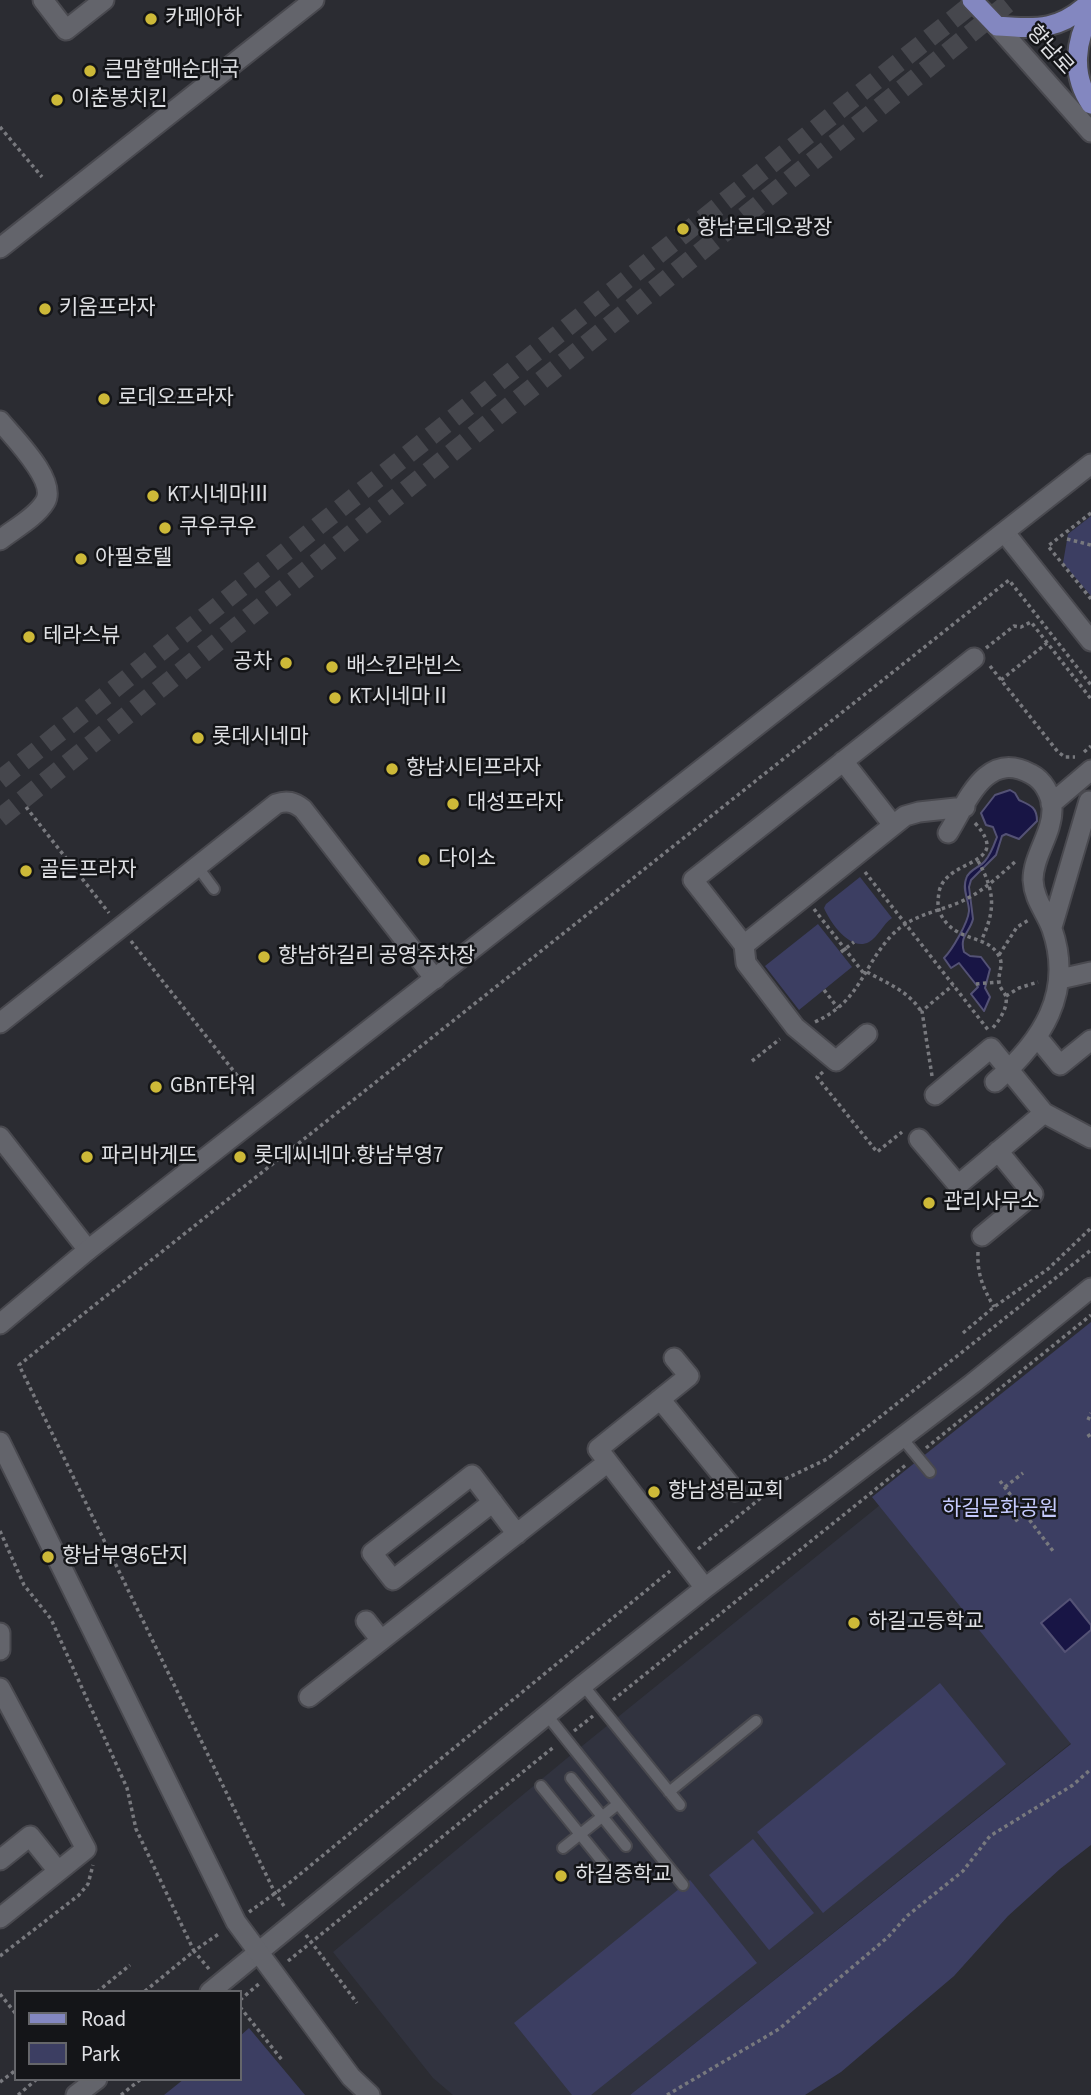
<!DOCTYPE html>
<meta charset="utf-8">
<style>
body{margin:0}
#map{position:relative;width:1091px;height:2095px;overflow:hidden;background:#2b2c32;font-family:"Source Sans 3",sans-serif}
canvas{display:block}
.legend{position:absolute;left:14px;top:1990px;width:228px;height:91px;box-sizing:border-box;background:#141518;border:2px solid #65666a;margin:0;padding:9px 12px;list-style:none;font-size:21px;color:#dfe0e4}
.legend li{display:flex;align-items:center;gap:14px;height:35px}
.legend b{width:35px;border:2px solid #65666a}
</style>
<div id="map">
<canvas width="1091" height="2095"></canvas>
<ul class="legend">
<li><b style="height:9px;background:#8387c0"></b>Road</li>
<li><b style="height:19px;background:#3c3e62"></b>Park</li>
</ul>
</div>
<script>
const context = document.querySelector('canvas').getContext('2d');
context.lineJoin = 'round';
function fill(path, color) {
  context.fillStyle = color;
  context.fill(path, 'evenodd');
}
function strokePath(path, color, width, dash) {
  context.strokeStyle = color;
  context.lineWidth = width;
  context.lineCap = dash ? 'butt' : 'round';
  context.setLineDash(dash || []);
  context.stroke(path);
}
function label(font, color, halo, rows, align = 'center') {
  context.font = font + ' "Source Sans 3","Noto Sans KR",sans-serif';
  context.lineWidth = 5;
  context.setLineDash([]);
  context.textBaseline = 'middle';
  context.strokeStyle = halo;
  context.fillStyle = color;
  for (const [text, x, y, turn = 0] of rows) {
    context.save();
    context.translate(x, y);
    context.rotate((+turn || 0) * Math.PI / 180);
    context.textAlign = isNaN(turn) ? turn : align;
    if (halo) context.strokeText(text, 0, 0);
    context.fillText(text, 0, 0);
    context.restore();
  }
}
fill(new Path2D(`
 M880,1505L1071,1743L630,2095H453L433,2078L333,1952L566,1759Z`), '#31333f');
fill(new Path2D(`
 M1091,516V596L1063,563L1068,534Z
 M860,877L892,918C883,924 878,937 869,942C850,952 830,922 824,908L826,904Z
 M818,924L852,967L799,1010L765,966Z
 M1091,1322V1845L1060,1869L1008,1916L954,1976L841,2072L805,2095H630L1071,1744L872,1497Z
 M940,1683L1006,1764L823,1913L757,1832Z
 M753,1839L814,1913L769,1950L709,1875Z
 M690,1880L757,1963L591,2095H572L514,2023Z
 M249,2028L305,2095H164L184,2079H240V2036Z`), '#3c3e62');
const water = new Path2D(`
 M1010,790L1015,793L1019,800C1030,805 1037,807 1037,821L1019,839L1006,834L1002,836L996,855L971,880L969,887L973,919C970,932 959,936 964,952L970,956L981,957L990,969L985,988L990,997L984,1011L971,994L978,987L959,963L951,968L944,958C952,950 968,923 969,911C969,900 962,890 966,879C968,870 979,868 985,861C991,854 994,845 997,837L993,827L986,825L981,813L995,795Z
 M1070,1599L1091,1625V1630L1065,1652L1041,1623Z`);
fill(water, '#181545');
strokePath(water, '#545275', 2);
strokePath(new Path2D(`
 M0,780L977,0
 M0,818L1012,0`), '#46474d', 19, [19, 10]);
const service = new Path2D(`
 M197,866L214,889
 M902,1438L930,1472
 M583,1685L680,1805
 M546,1714L683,1885
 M571,1778L626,1846
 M541,1786L605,1865
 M669,1792L756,1721
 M563,1848L618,1804`);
const minor = new Path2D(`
 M43,0L66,30L104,0
 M0,248L314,0
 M0,421C13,437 58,481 45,502C36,517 14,529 0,540
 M1005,533L1091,641
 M843,761L893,825
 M1051,804L1091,770
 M948,833C967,803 985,749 1031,774C1043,780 1051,794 1052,808C1053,833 1033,855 1033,880C1034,900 1046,912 1052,929C1074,993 1042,1041 995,1082
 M1052,927L1089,801
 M744,945L905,816L919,812L965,807
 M1060,979L1091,972
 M0,1023L276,804C287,800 294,802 303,809L435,979
 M867,1034L836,1061L795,1027L746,963L744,945L693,880L974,658
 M1037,1037L1060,1065L1091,1040
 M935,1095L991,1048L1044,1113L1091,1138
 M0,1137L88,1250
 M919,1139L958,1185L1044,1113
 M982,1236L1033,1194L998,1151
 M674,1358L689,1376L598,1449L705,1588
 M660,1399L735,1491
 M493,1502L393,1580L372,1553L472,1475L517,1534
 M366,1621L381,1640
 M0,1633V1650
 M0,1688L86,1849L0,1918
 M309,1697L608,1462
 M0,1860L30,1836L58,1871
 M210,1992L583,1685L705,1588L972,1384L1091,1288
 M76,2095L97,2079`);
const tertiary = new Path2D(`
 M997,26L1091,132
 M0,1324L88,1250L1091,464
 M0,1442L236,1922L351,2077L370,2095`);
const primary = new Path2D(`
 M972,0L997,26C1038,29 1060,31 1091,1
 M1091,12C1075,41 1071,75 1091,104`);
strokePath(service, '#49494f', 14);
strokePath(minor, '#49494f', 23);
strokePath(tertiary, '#49494f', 23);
strokePath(primary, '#49494f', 23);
strokePath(new Path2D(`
 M0,127L42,177
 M1091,513L1048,546L1091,599
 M1067,539L1091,545
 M986,648L1014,626L1021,627L1031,622L1091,699
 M990,666L1058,752L1065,757H1075
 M1001,680L1047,643
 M1084,752L1091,746
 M26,807L109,913
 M975,823C1014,867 946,857 939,892C938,900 937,906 940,913C955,944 987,933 999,956C1004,965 998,973 999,982C999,988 1005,992 1006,997C1008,1009 998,1022 991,1030
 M978,861C995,891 996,910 981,941
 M865,872L989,1031
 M814,909L865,975
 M131,941L247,1088
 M841,952L854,942
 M999,955L1017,927L1029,920
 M867,972C887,983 908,991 921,1011
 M976,984L998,982
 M824,990L838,1008
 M1006,996L1019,988L1038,982
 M815,1022C862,1000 861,968 892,935C911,915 937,912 960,902C981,893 999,876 1016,861
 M752,1061L780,1039
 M823,1072L817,1077L877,1152L902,1132
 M932,1076L922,1011L953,985
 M978,1252C977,1274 983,1288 994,1307
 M963,1333L994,1307L1048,1269L1091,1228
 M1088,1420L1091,1413
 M1088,1434L1091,1439
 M926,1448L1091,1315
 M1000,1481L1053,1551
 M1005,1487L1023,1473
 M1015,1521L1025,1514
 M0,1531L24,1585L51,1619L127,1788L136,1829L194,1951L144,1992
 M698,1549L783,1480L827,1459L1091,1250
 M613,1700L907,1464
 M574,1731L593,1716
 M284,1906L275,1893L19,1365L1009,580L1091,685
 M249,1912L288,1884L670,1571
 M306,1935L357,2003
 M0,1956L79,1895L88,1884L93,1865
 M288,1961L555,1746
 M209,1969L194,1951L220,1933
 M97,1992L130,1965
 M0,1994L16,2014
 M240,2000L260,1983
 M240,2007L282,2060
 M0,2082L16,2070
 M18,2095L37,2079
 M121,2095L141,2079
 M667,2095L779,2029L888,1937L907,1916L963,1871L990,1836L1073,1785L1091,1769`), '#78797e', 3.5, [3.5, 3.5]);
strokePath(service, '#63646b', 10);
strokePath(minor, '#63646b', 19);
strokePath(tertiary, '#63646b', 19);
strokePath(primary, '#8387c0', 19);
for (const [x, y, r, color] of [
 [151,19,7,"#cdb938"],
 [90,71,7,"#cdb938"],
 [57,100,7,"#cdb938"],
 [683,229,7,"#cdb938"],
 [45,309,7,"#cdb938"],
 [104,399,7,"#cdb938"],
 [153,496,7,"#cdb938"],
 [165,528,7,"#cdb938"],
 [81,559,7,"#cdb938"],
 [29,637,7,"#cdb938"],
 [286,663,7,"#cdb938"],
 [332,667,7,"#cdb938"],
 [335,698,7,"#cdb938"],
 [198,738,7,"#cdb938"],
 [392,769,7,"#cdb938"],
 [453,804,7,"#cdb938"],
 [424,860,7,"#cdb938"],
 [26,871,7,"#cdb938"],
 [264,957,7,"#cdb938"],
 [156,1087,7,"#cdb938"],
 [87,1157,7,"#cdb938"],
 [240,1157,7,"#cdb938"],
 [929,1203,7,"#cdb938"],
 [654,1492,7,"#cdb938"],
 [48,1557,7,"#cdb938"],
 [854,1623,7,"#cdb938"],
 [561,1876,7,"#cdb938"]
]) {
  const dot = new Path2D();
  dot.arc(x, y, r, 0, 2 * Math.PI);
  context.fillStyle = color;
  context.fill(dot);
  strokePath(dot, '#141518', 2.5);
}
label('21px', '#dfe0e4', '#141518', [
 ["카페아하",165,19],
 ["큰맘할매순대국",104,71],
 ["이춘봉치킨",71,100],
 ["향남로데오광장",697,229],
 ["키움프라자",59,309],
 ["로데오프라자",118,399],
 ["KT시네마Ⅲ",167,496],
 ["쿠우쿠우",179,528],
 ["아필호텔",95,559],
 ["테라스뷰",43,637],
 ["공차",272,663,"right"],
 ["배스킨라빈스",346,667],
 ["KT시네마Ⅱ",349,698],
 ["롯데시네마",212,738],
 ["향남시티프라자",406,769],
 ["대성프라자",467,804],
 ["다이소",438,860],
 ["골든프라자",40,871],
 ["향남하길리 공영주차장",278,957],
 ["GBnT타워",170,1087],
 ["파리바게뜨",101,1157],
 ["롯데씨네마.향남부영7",254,1157],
 ["관리사무소",943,1203],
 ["향남성림교회",668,1492],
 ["향남부영6단지",62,1557],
 ["하길고등학교",868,1623],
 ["하길중학교",575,1876]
], 'left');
label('21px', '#dfe0e4', '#141518', [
 ["향남로",1049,51,48]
]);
label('21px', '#c4c9fc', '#141518', [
 ["하길문화공원",1000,1510]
]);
</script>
